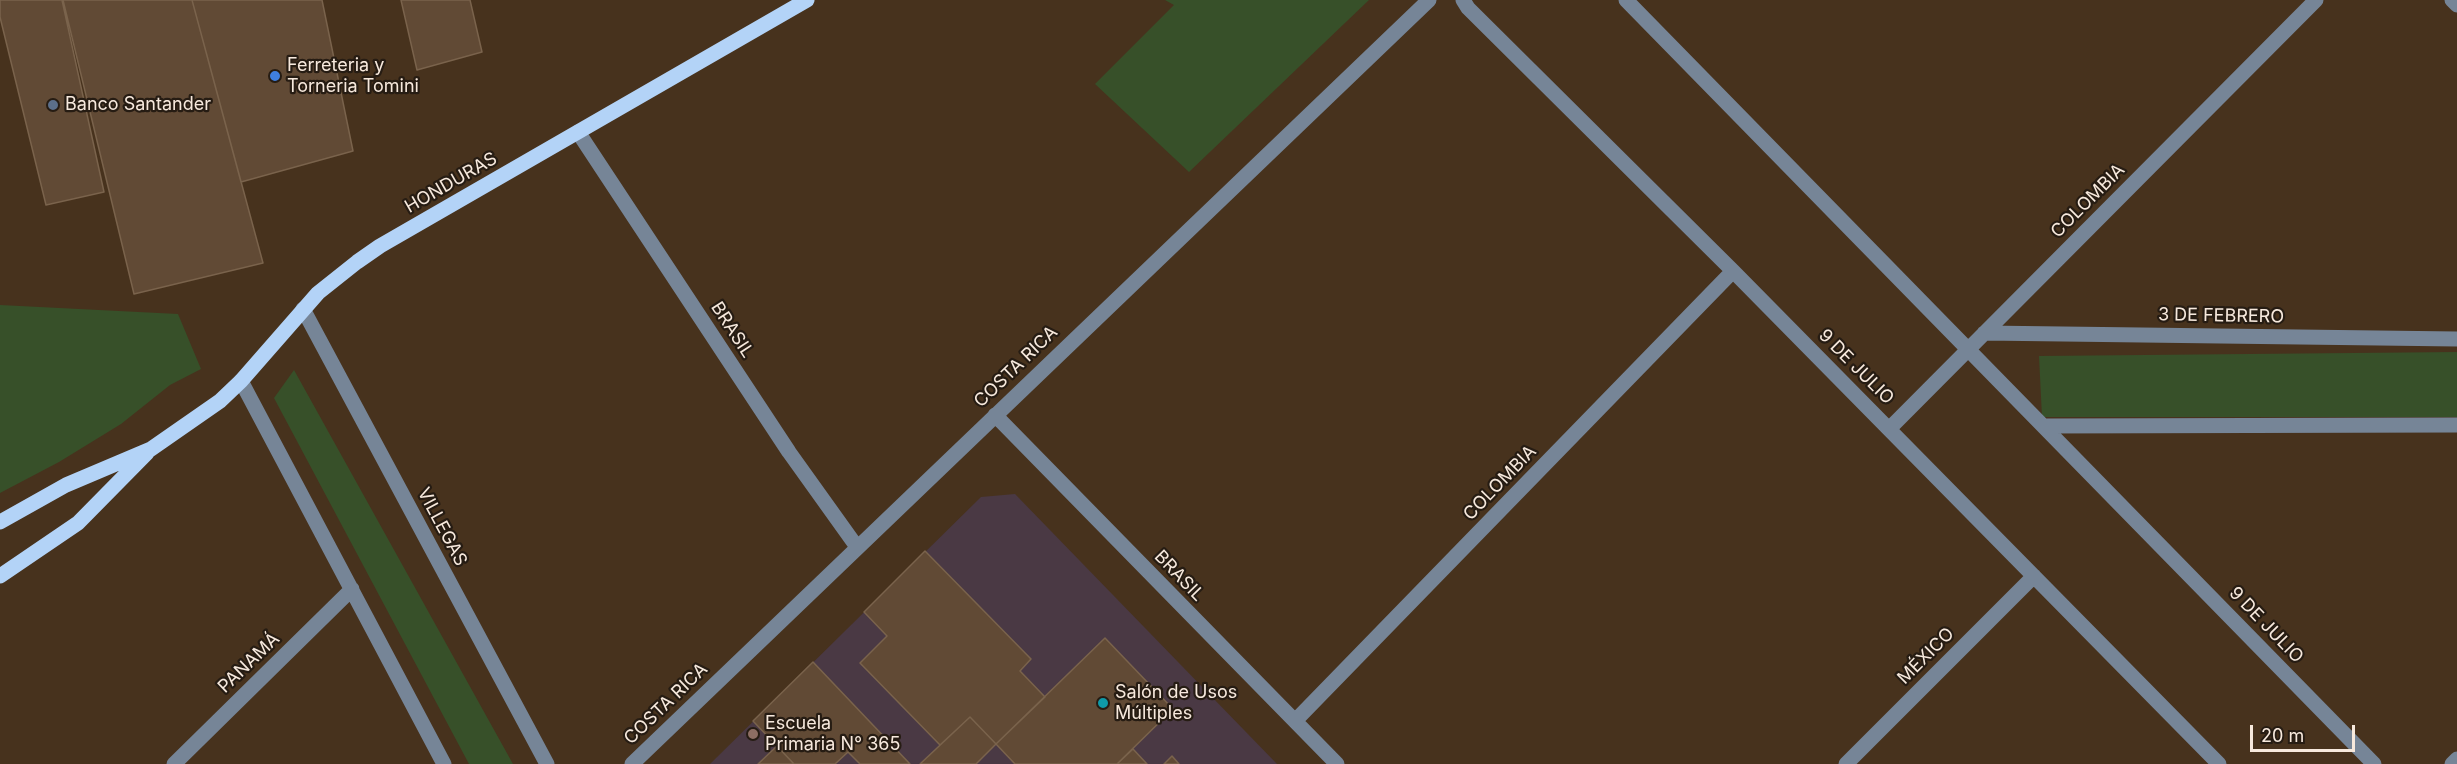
<!DOCTYPE html>
<meta charset="utf-8">
<style>
body{margin:0}
#map{position:relative;width:2457px;height:764px;overflow:hidden;background:#47321d;font-family:Inter,sans-serif}
canvas{display:block}
.scale{position:absolute;left:2250px;top:725px;width:105px;height:27px;box-sizing:border-box;border:3px solid #f7e9dd;border-top:0;padding-left:8px;font-size:18px;line-height:21px;white-space:nowrap;color:#f7e9dd;-webkit-text-stroke:4px #261c13;paint-order:stroke}
</style>
<div id="map">
<canvas width="2457" height="764"></canvas>
<div class="scale">20 m</div>
</div>
<script>
const context = document.querySelector('canvas').getContext('2d');
context.lineJoin = 'round';
function fill(path, color) {
  context.fillStyle = color;
  context.fill(path, 'evenodd');
}
function strokePath(path, color, width, dash) {
  context.strokeStyle = color;
  context.lineWidth = width;
  context.lineCap = dash ? 'butt' : 'round';
  context.setLineDash(dash || []);
  context.stroke(path);
}
function label(font, color, halo, rows, align = 'center') {
  context.font = font + ' Inter,sans-serif';
  context.lineWidth = 4.5;
  context.setLineDash([]);
  context.textBaseline = 'middle';
  context.strokeStyle = halo;
  context.fillStyle = color;
  for (const [text, x, y, turn = 0] of rows) {
    context.save();
    context.translate(x, y);
    context.rotate((+turn || 0) * Math.PI / 180);
    context.textAlign = isNaN(turn) ? turn : align;
    if (halo) context.strokeText(text, 0, 0);
    context.fillText(text, 0, 0);
    context.restore();
  }
}
fill(new Path2D(`
 M1015,494L1277,764H710L981,497Z`), '#4a3944');
fill(new Path2D(`
 M1165,0H1369L1189,172L1095,84L1174,5Z
 M0,305L178,314L201,369L170,385L121,424L59,462L0,493Z
 M2457,352V417H2042L2039,356Z
 M294,370L513,764H469L274,398Z`), '#375029');
const building = new Path2D(`
 M0,0H62L104,192L46,205L0,17Z
 M63,0H192L263,263L134,294Z
 M192,0H322L353,151L241,182Z
 M401,0H470L482,52L417,70Z
 M925,551L1031,659L1020,671L1045,697L996,744L970,717L940,745L860,663L887,636L864,612Z
 M1105,638L1173,709L1117,764H1015L996,744Z
 M813,662L910,764H860L848,752L835,764H794L753,721Z
 M970,717L996,744L976,764H920Z
 M777,746L794,764H758Z
 M1133,749L1147,764H1117Z
 M1172,756L1179,764H1164Z`);
fill(building, '#614a35');
strokePath(building, '#7a634c', 1.5);
strokePath(new Path2D(`
 M1463,0L1468,8L1733,271L2219,764
 M1626,0L2374,764
 M2452,0L2457,5
 M578,132L789,452L857,547
 M303,309L547,764
 M1984,333L2457,339
 M241,381L444,764
 M995,415L1337,764
 M2043,426L2457,425
 M1889,429L2316,0
 M1295,721L1733,271
 M174,764L352,589
 M632,764L1429,0
 M1846,764L2034,576
 M2452,764L2457,759`), '#768597', 15);
strokePath(new Path2D(`
 M0,522L66,485L151,449L220,401L241,381L318,293L357,262L380,246L807,0
 M0,576L78,523L147,453`), '#b3d3f7', 15);
for (const [x, y, r, color] of [
 [275,76,6,"#3f7fe0"],
 [53,105,6,"#5c6f8a"],
 [1103,703,6,"#0f9aa8"],
 [753,734,6,"#8d6e63"]
]) {
  const dot = new Path2D();
  dot.arc(x, y, r, 0, 2 * Math.PI);
  context.fillStyle = color;
  context.fill(dot);
  strokePath(dot, '#261c13', 2);
}
label('18px', '#f7e9dd', '#261c13', [
 ["Ferreteria y",287,66],
 ["Torneria Tomini",287,87],
 ["Banco Santander",65,105],
 ["Salón de Usos",1115,693],
 ["Múltiples",1115,714],
 ["Escuela",765,724],
 ["Primaria N° 365",765,745]
], 'left');
label('18px', '#f7e9dd', '#261c13', [
 ["HONDURAS",451,183,-30],
 ["COLOMBIA",2088,201,-45],
 ["3 DE FEBRERO",2221,316,1],
 ["BRASIL",732,330,57],
 ["COSTA RICA",1016,367,-44],
 ["9 DE JULIO",1856,367,45],
 ["COLOMBIA",1500,483,-46],
 ["VILLEGAS",442,527,62],
 ["BRASIL",1179,576,46],
 ["9 DE JULIO",2266,625,46],
 ["MÉXICO",1926,656,-45],
 ["PANAMÁ",249,663,-44],
 ["COSTA RICA",666,704,-44]
]);
</script>
